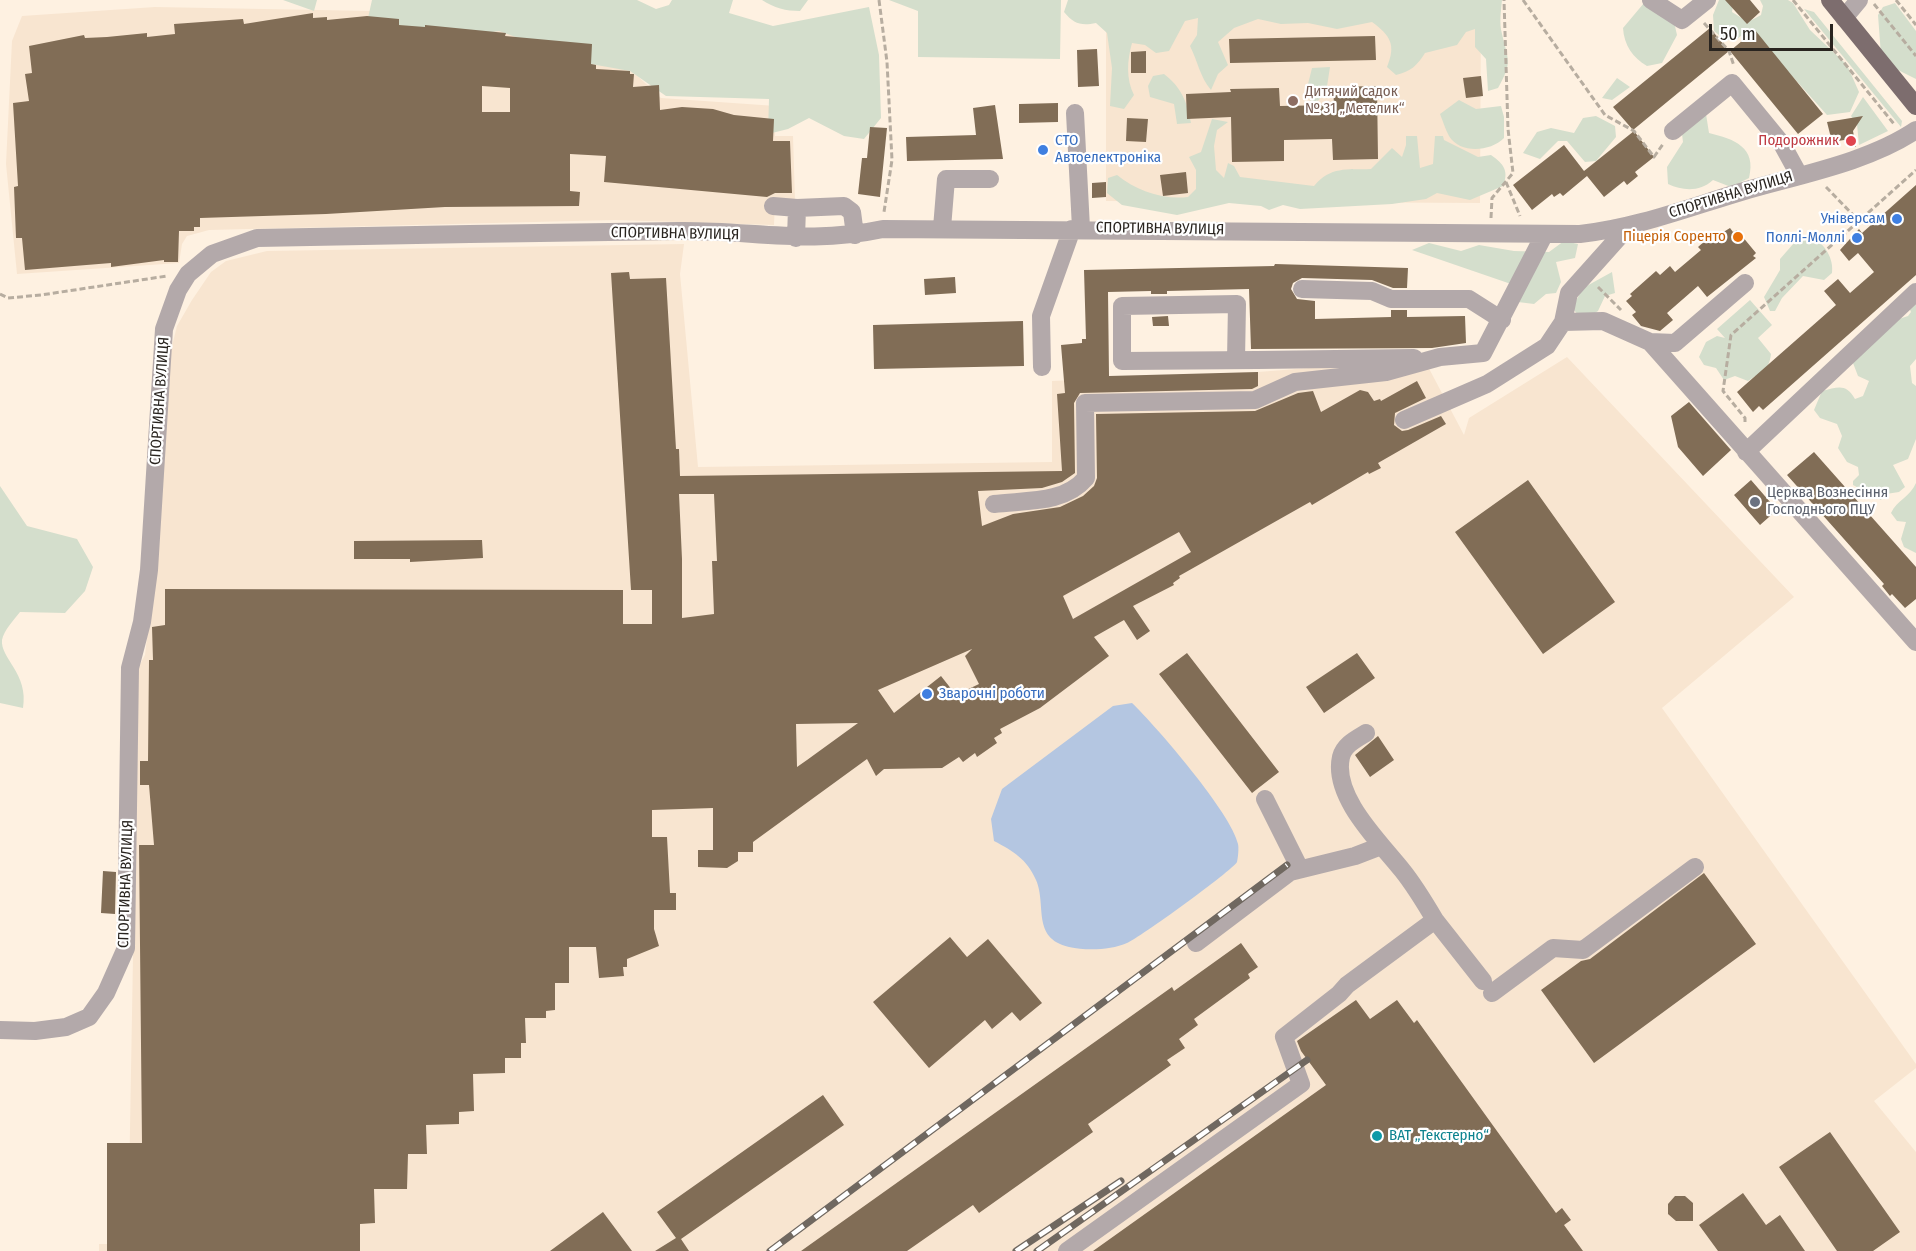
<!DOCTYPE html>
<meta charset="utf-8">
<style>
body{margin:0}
#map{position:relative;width:1916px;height:1251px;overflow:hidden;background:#fef1e1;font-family:"Fira Sans Condensed",sans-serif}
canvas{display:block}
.scale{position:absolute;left:1709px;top:24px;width:124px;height:27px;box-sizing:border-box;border:3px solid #29241f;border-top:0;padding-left:8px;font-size:18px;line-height:21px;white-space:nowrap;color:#29241f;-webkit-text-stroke:4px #fff;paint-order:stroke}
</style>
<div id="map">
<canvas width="1916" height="1251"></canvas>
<div class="scale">50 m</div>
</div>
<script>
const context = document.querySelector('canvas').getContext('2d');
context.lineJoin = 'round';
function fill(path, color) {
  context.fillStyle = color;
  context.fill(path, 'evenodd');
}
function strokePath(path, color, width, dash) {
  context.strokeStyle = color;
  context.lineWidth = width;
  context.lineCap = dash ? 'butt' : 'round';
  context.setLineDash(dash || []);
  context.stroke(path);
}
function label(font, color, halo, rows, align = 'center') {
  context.font = font + ' "Fira Sans Condensed",sans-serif';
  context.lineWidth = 4.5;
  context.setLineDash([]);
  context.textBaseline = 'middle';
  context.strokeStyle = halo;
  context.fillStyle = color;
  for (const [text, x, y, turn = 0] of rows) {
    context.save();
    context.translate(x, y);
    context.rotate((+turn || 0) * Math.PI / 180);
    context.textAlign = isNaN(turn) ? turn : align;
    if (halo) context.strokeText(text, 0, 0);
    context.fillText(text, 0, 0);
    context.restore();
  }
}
fill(new Path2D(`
 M1106,0H1481L1480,203L1106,201Z
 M155,7L373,11L595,36L661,98L776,106L775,136H793L795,200H775L774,225L615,220L209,230L187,236L182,244L179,263L17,274L6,164L12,41L22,16Z
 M684,244L680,274L698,467L1052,462V381L1258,372L1424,359L1464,435L1469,418L1567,357L1794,597L1662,708L1916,1064V1068L1874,1101L1916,1152V1251H99V1244H128L138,668L145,655L156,559L169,358L177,326L192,300L211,272L226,261L267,251Z`), '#f8e5d0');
fill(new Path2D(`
 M283,0H317L314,11Z
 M372,0H637L656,9L669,5L672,0H733L729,13L773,26L869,7L879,55L881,118L864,139L844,136L809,118L788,129L768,134L769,99L666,96L630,71L591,64L499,31L415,44L366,27Z
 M762,0H808L800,11C786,11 774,8 762,0Z
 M889,0H1061L1060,59L918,57V11Z
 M1068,0H1502C1501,11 1499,23 1502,34C1508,60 1513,62 1498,88L1488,91L1486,59L1475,47V29L1466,32L1457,45L1425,53C1417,66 1411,71 1396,75L1387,67C1396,45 1391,36 1372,22L1337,29L1308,23L1281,24L1258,19L1234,28L1218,42L1228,65L1218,74L1211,90C1200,77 1198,62 1190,46L1197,35L1198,18L1185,21L1169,51L1156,53L1145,45L1132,43C1127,61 1126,79 1134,95L1124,109L1110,106L1112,68L1107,33L1096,23C1081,26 1074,24 1064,12Z
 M1719,0H1734L1732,12L1748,22L1761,15L1763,6L1760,0H1788L1793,3L1810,30L1847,65L1859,92L1850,112L1827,115L1757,37L1747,31L1736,40H1725L1714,31L1713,15Z
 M1644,3L1672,13L1677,35L1662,63L1647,66C1633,58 1624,45 1623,28Z
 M1895,3L1916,31V79L1886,64L1881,55L1878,15L1883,7Z
 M1804,9L1814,12L1902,121L1901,127Z
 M1330,67L1326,93L1313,105L1306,92L1312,68Z
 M1164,74C1181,87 1187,101 1191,123L1177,124L1174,104L1150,97L1148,86L1153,76Z
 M1617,78L1630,87L1612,100L1602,98Z
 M1863,97L1888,131L1859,145L1857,124L1851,116Z
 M1459,100L1476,109L1501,106L1504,117V138C1490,152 1460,154 1449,136C1445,129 1443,121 1440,114Z
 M1706,114L1709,133C1734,139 1757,147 1749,178L1731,187L1713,180C1700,192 1683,191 1668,184L1667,167L1683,142L1681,126Z
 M1596,116L1615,126L1616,137L1596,161L1585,162L1567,141H1558L1540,159L1523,153L1537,132L1551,128L1574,133L1583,118Z
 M1212,119L1228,122L1217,130L1214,146L1216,170L1224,178L1228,163L1234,166L1240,177L1314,186C1331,166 1346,170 1371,169L1392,148L1402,157L1406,145V136H1417L1420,168L1433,164L1435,136H1443L1444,140L1478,157L1491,155C1504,164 1509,171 1503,186L1470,200L1437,193L1426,199L1392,204L1300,209L1283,205L1269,210L1261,206L1229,203L1177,215L1122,205L1107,193L1108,178L1117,175C1137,191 1163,200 1188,197L1196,189V170L1189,157L1201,152Z
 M1813,238C1825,244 1834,259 1832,273L1824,280L1803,276L1782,298L1775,311H1770L1764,297L1780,270V259L1794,243Z
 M1564,241L1578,244L1575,258L1556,262L1561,282L1556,293L1546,294L1534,304L1518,302L1511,284L1412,250L1429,243L1461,251L1479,245L1514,251L1549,252Z
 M1612,272L1615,293L1605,296L1598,311L1583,320L1572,308L1583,288Z
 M1916,292V359L1910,366L1912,383L1916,386V439L1908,459L1893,465L1905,487L1899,492L1886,494L1881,500L1853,485V481L1859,475L1858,467L1847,462L1838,448L1842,436L1837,424L1820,418L1814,410L1822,391C1838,387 1846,383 1855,399L1863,396L1869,381L1858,376L1853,363L1896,320L1908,316L1911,312L1908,305Z
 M1750,300L1772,325L1758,338L1771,354C1769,371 1761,372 1748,381L1735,376L1724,380L1716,368L1704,365L1699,357L1706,342L1717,336L1725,338L1717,329Z
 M1916,483V553L1904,547L1901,539L1906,522L1897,521L1891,513C1897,500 1910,497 1916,483Z
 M0,486L27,526L77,539L93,567L85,591L65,613L20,612C14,620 4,630 2,640C0,658 29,674 23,708L0,703Z`), '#d4decc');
fill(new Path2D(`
 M1132,703C1156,726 1232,814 1238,844C1239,848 1238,858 1237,862C1233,870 1138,939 1127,943C1111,950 1087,951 1069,947C1031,938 1047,905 1036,880C1027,859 1013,851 994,841L991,819L1002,789L1113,706Z`), '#b4c6e1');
fill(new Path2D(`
 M1725,0H1750L1760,12L1747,24Z
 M313,13V18L327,17V20L367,16L399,19V25L425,27V25L506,33L505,36L592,44L591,64L596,65V69L630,71V74H634L633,87L659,85L660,110L682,107L713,109L734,115L774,119L773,141H790L792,193H775L767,197L604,182L606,156L570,154V191L580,192L579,206L445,207L326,214L200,218V227H194V231H179L178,262H164V260L111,267V263L25,270L22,238H16L14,187L18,186L13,103L29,101L25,74L32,73L29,46L84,35L85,38L107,37L147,33V37L175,34L174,24L243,19L244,24ZM482,86L510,88V112H482Z
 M1710,28L1729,51L1633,130L1613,107Z
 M1755,30L1823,114L1798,134L1730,51Z
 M1375,36L1376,60L1230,63L1229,39Z
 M1097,49L1099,86L1078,87L1077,50Z
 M1146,51V73H1131V52Z
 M1481,76L1483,96L1466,98L1463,78Z
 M1377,86L1378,159L1333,160L1332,139L1284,140V161L1232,162L1231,117L1187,119L1186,94L1231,92L1230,89L1279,88L1280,106L1334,105L1333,87Z
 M1058,103V122L1019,123V104Z
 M995,105L1003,159L907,161L906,137L976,135L973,108Z
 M1863,116L1853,131L1856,147L1844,140L1832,142L1827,122Z
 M1127,118L1148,119L1146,142L1126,141Z
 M870,127L887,128L880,197L858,194L862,158H867Z
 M1634,131L1654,157L1635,172L1638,176L1627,185L1624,181L1604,197L1587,176L1563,196L1560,193L1554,197L1552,194L1532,210L1513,185L1564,145L1584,171Z
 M1186,172L1188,193L1163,196L1160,175Z
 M1106,182V197L1092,198V183Z
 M1916,185V275L1763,410L1759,406L1753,412L1737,392L1836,305L1824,291L1838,279L1850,293L1874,272L1858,253L1849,261L1840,250L1859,229L1862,233Z
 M1730,228L1733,232L1737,230L1756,253L1753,256L1756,258L1707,297L1698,286L1667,313L1673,320L1660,331L1641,326L1632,315L1636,312L1626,301L1632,296L1630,294L1656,271L1660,275L1670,266L1675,272L1701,250L1698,247L1714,233L1717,236Z
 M1275,264L1408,268L1407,288H1393L1372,280L1302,278L1293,283L1291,289L1297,299L1315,301V319L1391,317V310H1407V317L1465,316L1466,343L1432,348L1251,349L1249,289L1167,291V294H1151V291L1108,292L1109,376L1258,372V386L1252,389L1080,393L1074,403L1075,473L1062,482L1042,488L978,491L982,526L1013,514L1060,507L1083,496L1094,486L1097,478L1096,414L1255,411L1298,393L1313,391L1321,412L1360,390L1368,392L1374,401L1380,399L1381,401L1417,381L1426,398L1395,413L1394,425L1402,431L1408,430L1441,416L1446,424L1378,463L1381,468L1369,474L1368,472L1312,505L1310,502L1179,576L1180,578L1173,583L1174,585L1133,606L1150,631L1137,640L1124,620L1094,637L1109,656L1040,708L1000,729L1002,733L994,738L997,743L977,757L975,753L963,762L959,757L942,768L884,769L876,776L867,759L753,842V852H738V861L727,868L698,867V850H713V808L652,810V837H667L670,893H676V910H654V929L659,946L627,959V967H623L624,976L599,978L596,947H569V983H555V1010L546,1011V1018H525L526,1043H521V1058H505V1073L473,1074L474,1111L459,1112V1124L426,1125L427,1154H408L407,1189H374L375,1223L360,1224V1251H107V1143H142L139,845H154L149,785H140V761H148L149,660H153L152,627L165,625V589L623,590V624H652V590H631L611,273L629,272L630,279L666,278L676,449H679L680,476L1062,471L1057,394L1065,393L1061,345L1082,343V339H1086L1084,270L1274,266ZM679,494H714L717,561H712L714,614L682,618V559ZM1179,532L1191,552L1073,619L1063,596ZM972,649L965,656L979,684L956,695L941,676L894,713L878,690ZM858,723L807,760L797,767L796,724Z
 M955,277L956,293L925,295L924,279Z
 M1168,316L1169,326H1153L1152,317Z
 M1023,321L1024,366L874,369L873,325Z
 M1689,402L1731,450L1703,476L1678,447L1671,416Z
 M1814,452L1916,567V599L1905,608L1892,594L1890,596L1882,586L1884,584L1787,475Z
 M1528,480L1615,602L1543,654L1455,532Z
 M1751,480L1777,510L1760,525L1734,495Z
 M482,540L483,558L410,562V559H354V541Z
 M1187,653L1279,772L1252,793L1159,674Z
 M1357,653L1375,678L1324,713L1306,687Z
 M1378,736L1394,760L1370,777L1355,755Z
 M103,871L116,872L115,914L101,913Z
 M1704,873L1756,944L1594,1063L1541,990L1581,961L1590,959Z
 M950,937L967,957L988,939L1042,1003L1020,1021L1012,1012L992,1029L985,1020L929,1068L873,1002Z
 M1241,943L1258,967L1248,974L1250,978L1194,1019L1198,1025L1179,1039L1185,1048L1167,1060L1171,1065L1088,1124L1093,1132L979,1213L973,1205L907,1251H801L1172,987L1174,991Z
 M1356,1000L1370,1019L1397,1000L1414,1023L1417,1020L1556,1213L1562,1208L1571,1220L1564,1225L1583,1251H1093L1326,1085L1301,1051L1297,1041Z
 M823,1095L844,1125L681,1239L689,1251H655L676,1238L657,1212Z
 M1830,1132L1900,1232L1873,1251H1837L1779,1167Z
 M1743,1193L1766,1225L1780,1215L1805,1251H1718L1699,1225Z
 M1675,1196H1685L1693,1203V1221H1676L1668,1214V1204Z
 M603,1212L632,1251H550Z`), '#816d56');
strokePath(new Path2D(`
 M879,0L887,62L892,160L884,212
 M1523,0L1605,115L1634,131L1654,157L1663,144
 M1793,0L1894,124
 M1896,0L1916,25
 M1874,4L1916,56
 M1704,23L1729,51L1734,66
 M1506,182L1520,216
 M1826,187L1858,220
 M1491,218L1492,198L1513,173L1508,129L1504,0
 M1598,287L1621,310
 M0,294L8,298L41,295L167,276
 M1745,422V418L1723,391L1731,335L1916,170`), '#b7ada0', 3, [6, 3]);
strokePath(new Path2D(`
 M1651,0L1682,20L1707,0
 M1844,18L1859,0
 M1075,113L1081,228
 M1673,131L1732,83L1782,144L1799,175
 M773,206L797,208L796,238
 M797,208L844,206L852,212L855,235
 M942,228L946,179H990
 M1302,289L1372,291L1391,299H1469L1502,320
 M1563,322L1603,321L1650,342L1916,642
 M1650,342L1675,343L1745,283
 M1236,360L1237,304L1122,306V361L1257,360L1414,358
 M1042,367L1041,316L1072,229
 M1404,420L1487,384L1547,346L1563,322L1569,293L1628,227
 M1746,452L1916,292
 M994,504C1026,500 1064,504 1086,478L1085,403L1255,400L1295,382L1386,372L1440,357L1483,353L1544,235
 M1366,733C1356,739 1344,745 1341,757C1332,797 1380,842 1402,870C1415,886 1425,903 1435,920
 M1265,799L1300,869
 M1196,943L1290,872L1355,856L1381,846
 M1492,993L1553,948L1583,950L1695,867
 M0,1030L35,1031L66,1027L89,1017L106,993L126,948L130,668L142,622L149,570L164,329L178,290L188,274L212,254L257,238C398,235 538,233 679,231C751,230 809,245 883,229L1580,234C1636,228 1690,207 1744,191C1799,175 1869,162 1916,130
 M1067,1251L1301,1084L1284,1037L1339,994L1347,985L1435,920L1483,981`), '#b3a9aa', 18);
strokePath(new Path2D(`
 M1830,0L1916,106`), '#7d6d6e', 18);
const rail = new Path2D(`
 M770,1251L1287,865
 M1016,1251L1121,1181
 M1037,1251L1307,1060`);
strokePath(rail, '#706860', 7);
strokePath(rail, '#fff', 4.5, [14]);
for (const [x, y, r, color] of [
 [1293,101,6,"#8d6e63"],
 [1851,141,6,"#e0444e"],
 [1043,150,6,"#3f7fe0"],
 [1897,219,6,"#3f7fe0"],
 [1738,237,6,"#e8710a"],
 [1857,238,6,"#3f7fe0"],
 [1755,502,6,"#6b7280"],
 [927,694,6,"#3f7fe0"],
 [1377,1136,6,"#0f9aa8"]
]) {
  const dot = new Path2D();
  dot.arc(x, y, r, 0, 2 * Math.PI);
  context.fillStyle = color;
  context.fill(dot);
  strokePath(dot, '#fff', 2);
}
label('15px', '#785e54', '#fff', [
 ["Дитячий садок",1305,92],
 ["№ 31 „Метелик“",1305,109]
], 'left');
label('15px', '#366cbe', '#fff', [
 ["СТО",1055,141],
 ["Автоелектроніка",1055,158],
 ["Універсам",1885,219,"right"],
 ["Поллі-Моллі",1845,238,"right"],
 ["Зварочні роботи",939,694]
], 'left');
label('15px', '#be3a42', '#fff', [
 ["Подорожник",1839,141]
], 'right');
label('15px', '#29241f', '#fff', [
 ["СПОРТИВНА ВУЛИЦЯ",1731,195,-17],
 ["СПОРТИВНА ВУЛИЦЯ",1160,229,1],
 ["СПОРТИВНА ВУЛИЦЯ",675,234,1],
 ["СПОРТИВНА ВУЛИЦЯ",160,401,-86],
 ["СПОРТИВНА ВУЛИЦЯ",126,884,-88]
]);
label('15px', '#c56008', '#fff', [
 ["Піцерія Соренто",1726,237]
], 'right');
label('15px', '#5b616d', '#fff', [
 ["Церква Вознесіння",1767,493],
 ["Господнього ПЦУ",1767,510]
], 'left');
label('15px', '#0d838f', '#fff', [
 ["ВАТ „Текстерно“",1389,1136]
], 'left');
</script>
